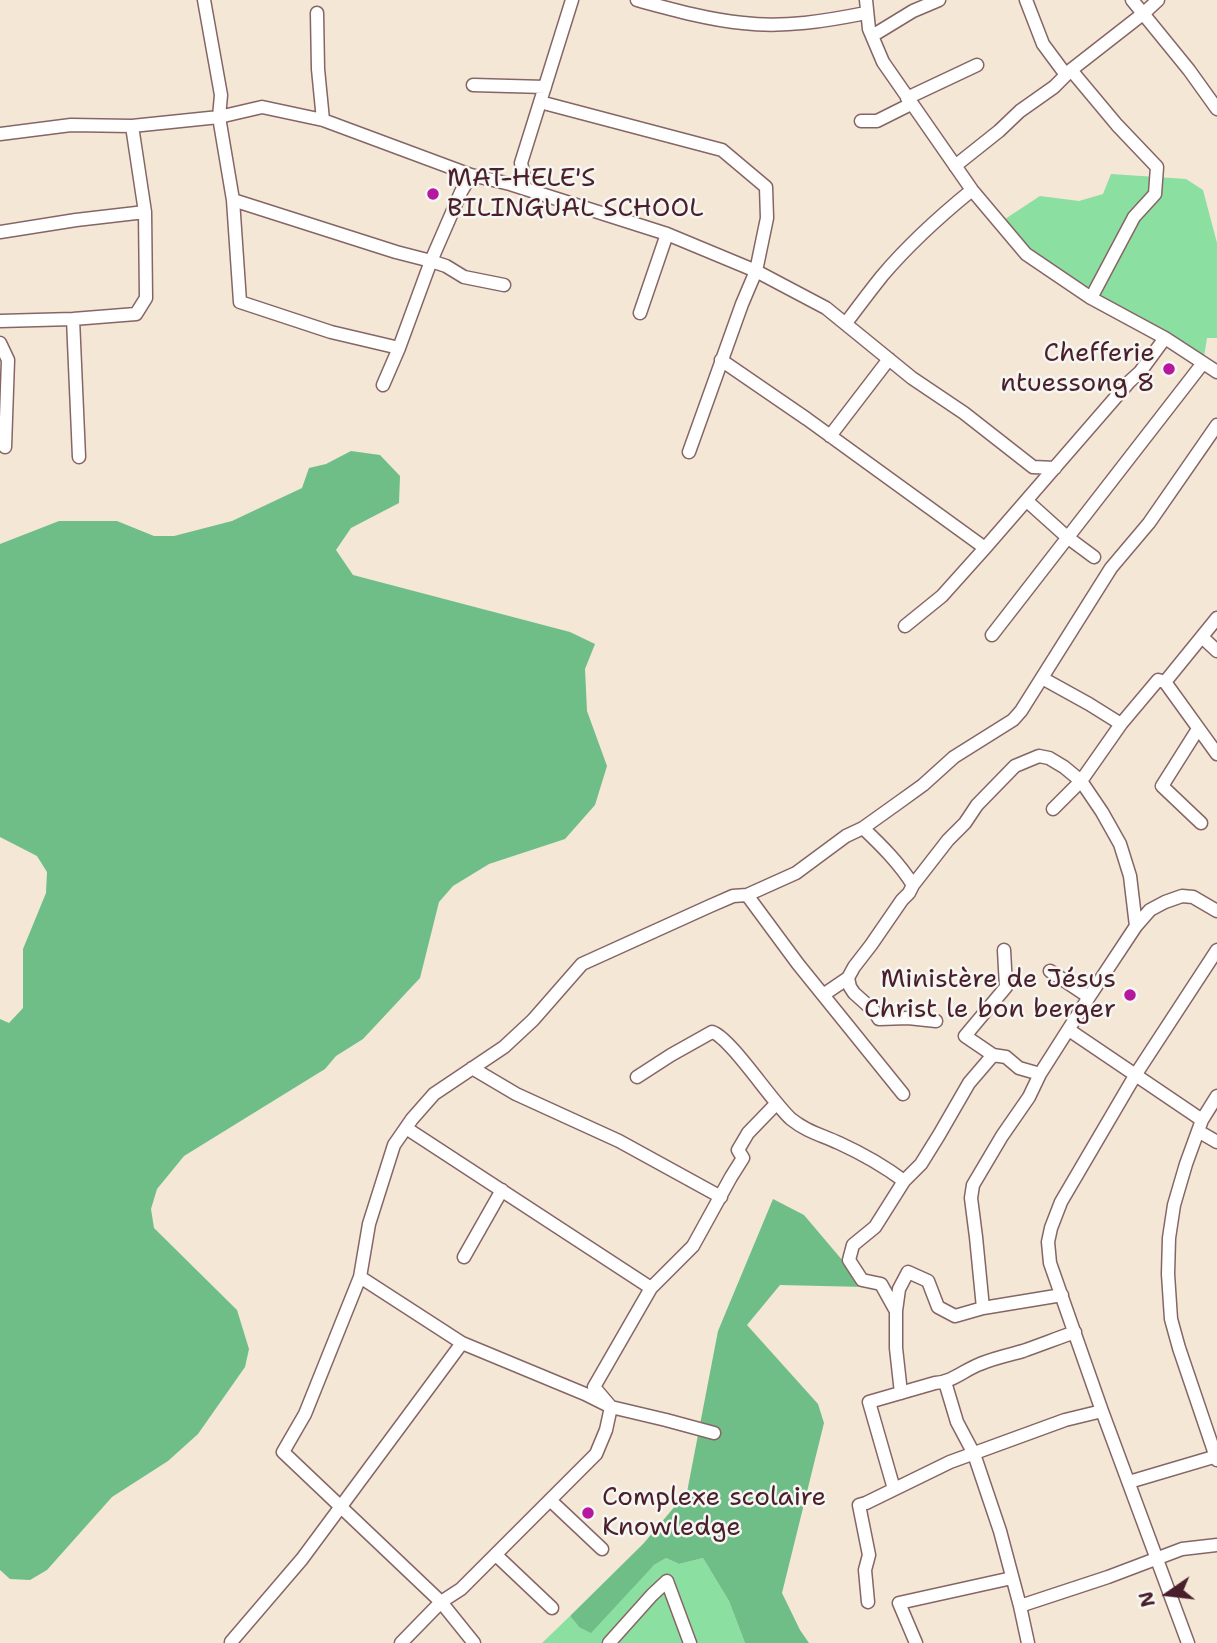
<!DOCTYPE html>
<meta charset="utf-8">
<style>
body{margin:0}
#map{position:relative;width:1217px;height:1643px;overflow:hidden;background:#f4e7d5;font-family:"Shantell Sans",sans-serif}
canvas{display:block}
.north{position:absolute;left:1133px;top:1559px;width:70px;height:70px;-webkit-text-stroke:5px #f6f6f2;paint-order:stroke;rotate:256deg;font-size:19px;font-weight:700;line-height:28px;text-align:center;color:#4a1f2b}
.north::after{content:'';display:block;margin:auto;width:24px;height:32px;background:#4a1f2b;clip-path:polygon(50% 0,100% 100%,50% 72%,0 100%)}
</style>
<div id="map">
<canvas width="1217" height="1643"></canvas>
<div class="north">N</div>
</div>
<script>
const context = document.querySelector('canvas').getContext('2d');
context.lineJoin = 'round';
function fill(path, color) {
  context.fillStyle = color;
  context.fill(path, 'evenodd');
}
function strokePath(path, color, width, dash) {
  context.strokeStyle = color;
  context.lineWidth = width;
  context.lineCap = dash ? 'butt' : 'round';
  context.setLineDash(dash || []);
  context.stroke(path);
}
function label(font, color, halo, rows, align = 'center') {
  context.font = font + ' "Shantell Sans",sans-serif';
  context.lineWidth = 5;
  context.setLineDash([]);
  context.textBaseline = 'middle';
  context.strokeStyle = halo;
  context.fillStyle = color;
  for (const [text, x, y, turn = 0] of rows) {
    context.save();
    context.translate(x, y);
    context.rotate((+turn || 0) * Math.PI / 180);
    context.textAlign = isNaN(turn) ? turn : align;
    if (halo) context.strokeText(text, 0, 0);
    context.fillText(text, 0, 0);
    context.restore();
  }
}
fill(new Path2D(`
 M1111,174L1186,179L1203,190L1217,243V338H1207L1203,363L1026,254L999,223L1040,196L1079,201L1103,194Z
 M666,1558L679,1564L703,1558L729,1601L745,1643H542L570,1616L579,1627L654,1565Z`), '#8adfa1');
fill(new Path2D(`
 M351,451L380,455L400,476L399,503L351,528L336,550L353,575L570,632L595,644L585,669L587,711L607,766L595,805L565,839L489,864L453,886L439,902L420,978L363,1039L336,1056L325,1069L184,1156L157,1189L151,1209L154,1228L237,1310L249,1349L245,1367L198,1434L168,1461L112,1497L47,1570L30,1580L10,1579L0,1570V1019L9,1023L23,1008V949L46,893L47,872L37,856L0,837V544L59,521H117L154,536H174L232,521L302,488L309,468L326,464Z
 M773,1199L804,1215L865,1287L780,1285L747,1325L818,1404L824,1423L782,1593L800,1630L809,1643H745L729,1601L703,1558L679,1564L666,1558L654,1565L591,1633L579,1627L570,1616L643,1544L687,1492L718,1331Z`), '#6fbe87');
const minor = new Path2D(`
 M204,0L221,95L219,117L233,200L240,302L331,332L399,348
 M637,0C670,9 709,20 743,23C784,28 826,21 866,13
 M866,0L869,29L883,62L972,190L1026,254L1091,298L1165,338L1217,372
 M1026,0L1043,44L1066,75
 M1132,0L1189,70L1217,109
 M317,13L318,69L323,120
 M872,36L913,11L939,0
 M1071,70L1117,125L1157,167L1155,194L1134,217L1091,298
 M473,85L545,87
 M907,98L977,65
 M540,102L722,150L766,187L767,218L756,271L742,304L689,452
 M861,121H877L911,104
 M0,134L71,125L132,126L219,117L262,107L323,120L471,175L510,184L667,234L756,271L826,308L912,378L964,413L1033,467L1055,468
 M955,166L999,131L1020,111L1054,87L1071,70L1144,13L1158,0
 M471,175L461,192L431,261L446,266L464,277L504,285
 M511,184L525,180L521,163L572,0
 M233,200L396,252L431,261L399,348L383,385
 M0,232L76,220L145,212
 M640,313L667,234
 M73,319L79,457
 M0,321L73,319L136,314L146,298L145,212L132,126
 M846,323C858,307 870,291 882,276C909,244 940,216 972,190
 M0,343L8,360L5,447
 M721,360L807,419L985,548
 M830,436L889,359
 M1027,501L1067,537L1094,557
 M905,626L942,596L985,548L1129,382L1140,372L1165,338
 M992,635L1203,363
 M1202,637L1217,651
 M1042,678L1089,704L1121,724
 M1165,682L1217,618
 M1198,729L1162,786L1201,823
 M1053,809L1081,781L1121,724L1158,680L1165,682L1217,754
 M863,828C882,846 899,863 913,885
 M747,895L798,964L903,1094
 M1050,971L1089,997
 M823,995L848,978
 M936,1021L908,1018L879,1019L874,1011L854,993L850,987L848,978L854,967L871,945L902,900L909,893L913,885L948,840L965,823L977,805L1015,766L1039,756L1049,758L1064,767L1081,781L1102,812L1120,844L1130,876L1136,926
 M1069,1030L1202,1120
 M993,1055L965,1036L1006,987L1004,950
 M472,1068L516,1094L619,1141L721,1197
 M1040,1074L1019,1068L1006,1057L993,1055L969,1083L939,1135L921,1164L904,1181L875,1227L853,1245L849,1260L862,1280L881,1284L896,1311L899,1289L908,1272L928,1281L938,1307L955,1316L983,1308L1062,1295
 M637,1077L671,1055L712,1032C730,1037 772,1102 791,1119C807,1132 822,1135 839,1143C863,1154 884,1166 904,1181
 M1217,1096L1202,1120L1186,1164L1174,1205L1169,1238L1168,1274L1171,1319L1179,1348L1217,1460
 M406,1128L651,1288
 M1198,1131L1217,1142
 M464,1257L502,1190
 M360,1277L462,1343L585,1394L611,1407L666,1420L714,1433
 M983,1308L976,1237L971,1198L973,1185L1002,1136L1029,1097L1040,1074L1089,997L1136,926L1150,910L1165,902L1182,896L1193,897L1217,911
 M896,1311V1348L901,1393
 M945,1382L957,1422L974,1454L1000,1531L1020,1606L1028,1643
 M1129,1482L1217,1456
 M894,1489L869,1402L935,1383C953,1382 964,1370 980,1364C994,1358 1009,1355 1023,1351C1040,1345 1058,1338 1075,1332
 M550,1500L602,1549
 M496,1555L552,1608
 M868,1602L865,1570L869,1555L859,1505L866,1503L950,1462L1065,1420L1102,1411
 M1020,1606L1108,1577L1182,1549L1217,1545
 M231,1642L302,1559L462,1343
 M401,1643L441,1602L461,1589L596,1454L606,1430L611,1407L594,1387L651,1288L693,1246L731,1177L743,1158L738,1150L748,1133L776,1104
 M474,1643L441,1602L283,1452L305,1414L360,1277L369,1224L394,1145L412,1119L434,1094L504,1047L533,1020L582,964L710,906L733,896L747,895L796,873L846,836L863,828L898,803L923,785L954,757L1013,720L1021,711L1111,568L1149,523L1217,425
 M609,1643L652,1595L667,1581L690,1643
 M916,1643L899,1603L1012,1578
 M1188,1643L1102,1411L1050,1263L1048,1242L1051,1228L1061,1202L1136,1074L1217,950`);
strokePath(minor, '#866566', 15);
strokePath(minor, '#fff', 12);
for (const [x, y, r, color] of [
 [433,194,7,"#b5179e"],
 [1169,369,7,"#b5179e"],
 [1130,995,7,"#b5179e"],
 [588,1513,7,"#b5179e"]
]) {
  const dot = new Path2D();
  dot.arc(x, y, r, 0, 2 * Math.PI);
  context.fillStyle = color;
  context.fill(dot);
  strokePath(dot, '#f6f6f2', 2.5);
}
label('26px', '#4a1f2b', '#f6f6f2', [
 ["MAT-HELE'S",447,179],
 ["BILINGUAL SCHOOL",447,209],
 ["Chefferie",1155,354,"right"],
 ["ntuessong 8",1155,384,"right"],
 ["Ministère de Jésus",1116,980,"right"],
 ["Christ le bon berger",1116,1010,"right"],
 ["Complexe scolaire",602,1498],
 ["Knowledge",602,1528]
], 'left');
</script>
